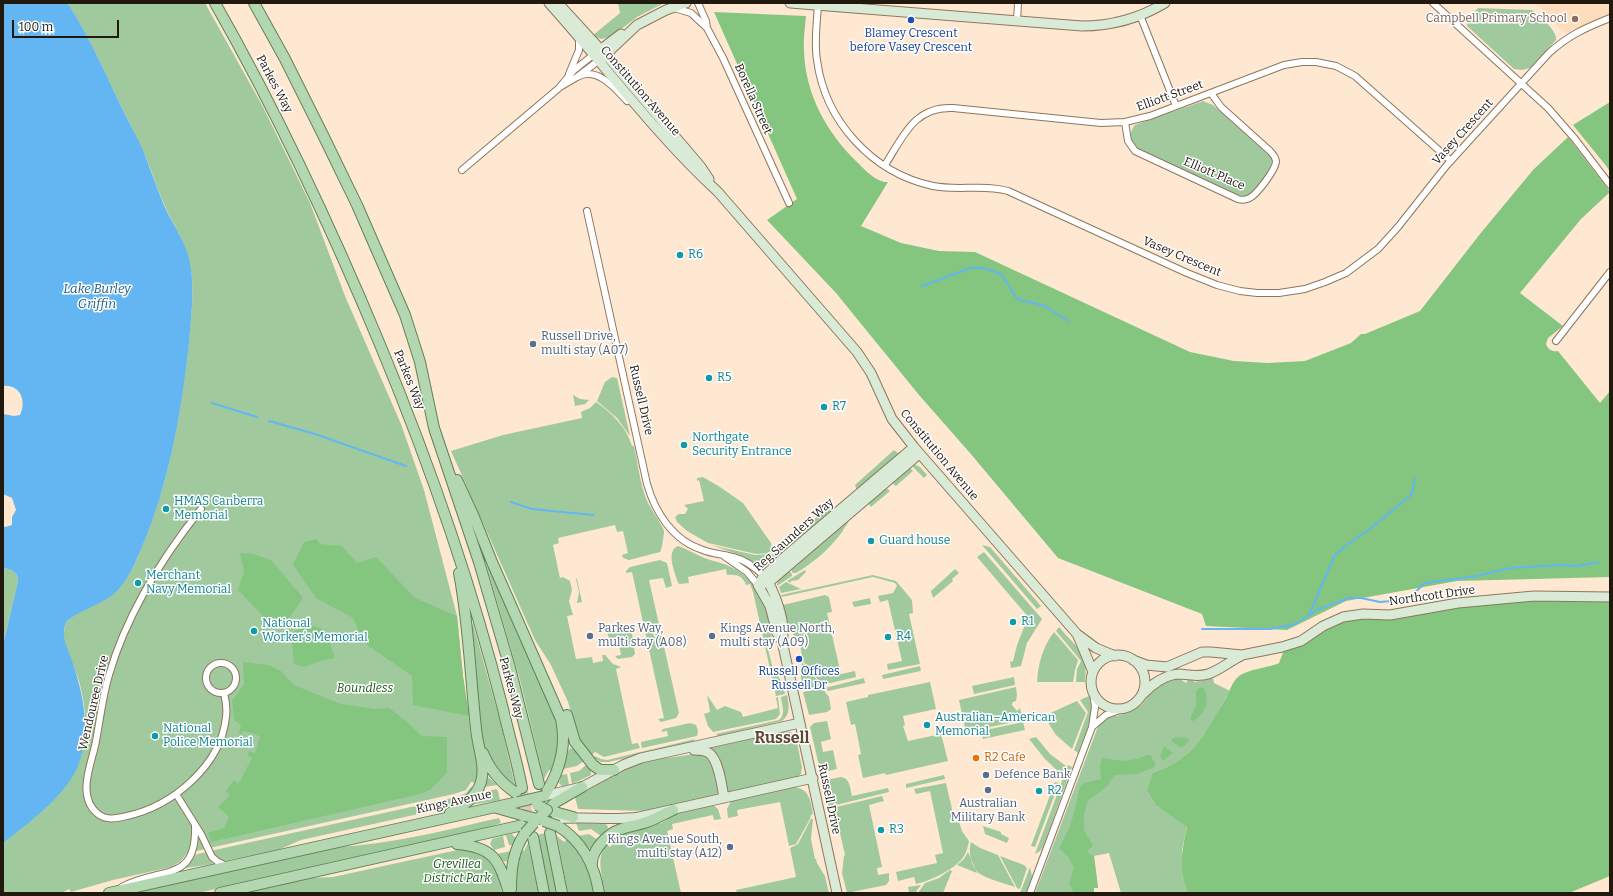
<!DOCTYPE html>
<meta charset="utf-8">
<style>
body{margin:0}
#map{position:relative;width:1613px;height:896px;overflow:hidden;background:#fee8d2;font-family:Bitter,serif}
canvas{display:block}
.frame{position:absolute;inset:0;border:4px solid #21180e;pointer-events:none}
.scale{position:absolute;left:12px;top:20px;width:107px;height:18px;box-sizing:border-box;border:2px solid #21180e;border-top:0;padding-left:5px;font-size:12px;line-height:14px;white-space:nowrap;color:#21180e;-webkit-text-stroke:3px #fff;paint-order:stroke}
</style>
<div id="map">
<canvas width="1613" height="896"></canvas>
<div class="frame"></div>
<div class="scale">100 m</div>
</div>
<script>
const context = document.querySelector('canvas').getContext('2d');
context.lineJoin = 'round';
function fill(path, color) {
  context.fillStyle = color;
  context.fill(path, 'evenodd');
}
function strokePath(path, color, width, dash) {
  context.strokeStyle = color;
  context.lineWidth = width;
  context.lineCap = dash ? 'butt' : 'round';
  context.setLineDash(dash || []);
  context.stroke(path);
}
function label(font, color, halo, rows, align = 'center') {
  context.font = font + ' Bitter,serif';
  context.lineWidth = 3;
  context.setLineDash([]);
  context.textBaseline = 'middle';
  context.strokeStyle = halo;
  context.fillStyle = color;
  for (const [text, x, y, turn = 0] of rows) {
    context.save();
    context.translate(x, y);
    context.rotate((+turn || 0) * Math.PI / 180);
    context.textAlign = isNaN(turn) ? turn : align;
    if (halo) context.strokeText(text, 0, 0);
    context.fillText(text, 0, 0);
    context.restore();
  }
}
fill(new Path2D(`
 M1532,3H1610V14L1566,33L1561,31L1540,7Z`), '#fdddbb');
fill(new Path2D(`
 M67,3H205L263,107L310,203L345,296L401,424L424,490L457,616L463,676L471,735L478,770L476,783L471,782L466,790L454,794L187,853L181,861L171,867L113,880L71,892L69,889L62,893H3V843C63,796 101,763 79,681C74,664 60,644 65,626C68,613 100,604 111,596C127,583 136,562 143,544C170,480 182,409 189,340C191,316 195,289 190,265C186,242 173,225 164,204C156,187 151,168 143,151C136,135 128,120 120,104C103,70 89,35 67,3Z
 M618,3H664L637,17L611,37L601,39L592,36L620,13Z
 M1478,8L1532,10C1539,14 1558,32 1556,40L1530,68L1522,70L1514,69L1467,26V19Z
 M1203,101L1213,105L1272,158C1274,167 1257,191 1249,195C1245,197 1241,196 1237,195L1137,149C1130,143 1128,133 1135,125Z
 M612,377L617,378L630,436L617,418L597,401L605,382Z
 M573,395L580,399L589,400L585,404L575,406Z
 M596,402C612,413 627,428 632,446H634C638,464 640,484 647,501C651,510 662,524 664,531C664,534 662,550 660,552L629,560L623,558L622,555L628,553L623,531L617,532L615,525L558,538L559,543L553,545L560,578L563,577L570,581L572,590L569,601L573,615L567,616L576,659L592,657L593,663L603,661L602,655H605L613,664L621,667L616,669L632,744L638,743L640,748L604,757L595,752L591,756L579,740L568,702L551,665L535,640L451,451L503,435L582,418L581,412L590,408Z
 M894,450L899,454L857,491L855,485Z
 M914,464L920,467L927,475L924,478L911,465Z
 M909,466L913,471L896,486L894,485L893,481Z
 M703,477L720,487L743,503L771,543L772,550L771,553L756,554L708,543L687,531L677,522L675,517L679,514H685L688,509L684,505L704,501L699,480L697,481V478Z
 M885,487L890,491L871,507L867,502Z
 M833,503L832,511L780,557L776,552Z
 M846,521L848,523C844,527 843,532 839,536C827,551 813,563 796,573H793L790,568Z
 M711,545L755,555L772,554L778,557L768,567L763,568L743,556Z
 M982,545L990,547L1041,606L1037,609Z
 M678,546C687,549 695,554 704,558C713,561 724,563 733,568C760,582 775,614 771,644L767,645L773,669L782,682L785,694L776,696L753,592L750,584L746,585C743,576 737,574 727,575L726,569L688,577L689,583L679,584L677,580C674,570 666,551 678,546Z
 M984,552L1042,619L1027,643L1021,666L1011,668L1010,662L1013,661L1017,645L1024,627L1023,624L1030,619L977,557Z
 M660,560L667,563L672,586L666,588L663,578L649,580L679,713L676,718L661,722L658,719L664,718L632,572L626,573V571L630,567Z
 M490,566L556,719C560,737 558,753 553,771L549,770L544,779L520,680L487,567Z
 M3,568C11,569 18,572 18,581L3,645Z
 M955,569L959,573L952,579L953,581L933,598L931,591Z
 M788,570L792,574V576L777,586L778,579Z
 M805,570L806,572L798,580L791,581V583L787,581Z
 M873,575L896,581L912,600L913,613L909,614L920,664L888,670L887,664L902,661L888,600L880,602L878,596L893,593L897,586L895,583L873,577L782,597L781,595Z
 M582,577L577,579L582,602L577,603L579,592L576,579Z
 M786,582L801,589L781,593L779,587Z
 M825,595L829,597L832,612L827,613L841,674L855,671L856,677L822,685L803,661L799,639L796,640L787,623L783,605Z
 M870,598L871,604L854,607L852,602Z
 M473,624L500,721L515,785L508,779L505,781L483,748L470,625Z
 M631,626L635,654L632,657L618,659L615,656L621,655L619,645L611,646L607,631Z
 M1059,627C1076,647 1089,653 1085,682H1076L1077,669L1081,661L1056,631Z
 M1054,632L1078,660L1075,670L1073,682H1037C1038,664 1043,646 1054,632Z
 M802,663H803L821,685L803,690L801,677Z
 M920,666L921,671L883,679L882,675Z
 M1014,677L1015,685L974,694L972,686Z
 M1177,677L1186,683L1189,678L1195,682L1213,678L1214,683L1230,691C1205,731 1201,755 1153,773L1157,806L1187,826L1182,850L1189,893H1121L1109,853L1094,856L1098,888H1094V893H1035L1099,724C1114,712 1122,718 1136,709C1146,704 1148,693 1157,685C1162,681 1171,680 1177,677Z
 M864,678L865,683L828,691L825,688Z
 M930,682L936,709L903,716L905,725L903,726L908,741L941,734L948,761L886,775L885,773L863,778L858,755L861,754L855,724L851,725L846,702L868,697V695Z
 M1016,687L1017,695L1016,701L1013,702L1012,705L1017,711L1020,708L1023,720L966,732L959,700Z
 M822,688L829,697L831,709L827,712L809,715L803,692Z
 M707,695L717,710L725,706L741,712L743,717L778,708L776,698L778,697L780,714L776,719L713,732L708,726L704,714L710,712Z
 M787,695C789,705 791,714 782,721L718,736L716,734L779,720C786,714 782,706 781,698V697Z
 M1089,696C1097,714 1084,735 1078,753L1074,750L1088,712L1080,700Z
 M1077,701L1086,713L1072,749L1056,735L1044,716Z
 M827,721L831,739L821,742L823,752L833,750L837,769L824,772L820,770L810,727L814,723Z
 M1023,722L1025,730L983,739L981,731Z
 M690,723L696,725L698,731L697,736L642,748L641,742L668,736L667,731L661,732L663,729Z
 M785,731L791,732L796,738L802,767L801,774L796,778L728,794L715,754L711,748Z
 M1036,737L1050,754L1066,766L1062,775L1045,759L1029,739Z
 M695,739L693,742L609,762H601L594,758L595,756L601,759L607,760Z
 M570,748L574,749L584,761L577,766L563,769L568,751Z
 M698,753H703L713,763L718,795L644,811L578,809L575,797C595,785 615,770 637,763C657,757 678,758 698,753Z
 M586,765L591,771V775L572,784L570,773L579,771Z
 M1068,765L1072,767L1043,847L1040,851L1035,854Z
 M567,774L569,785L562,786L559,783L561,775Z
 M944,775L945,779L906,788V784Z
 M841,777C850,778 850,788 852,796L888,788L889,792L828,807L823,783L826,780Z
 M489,778L497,785L484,787L486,780Z
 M1055,782L1059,783L1035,847L1031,846Z
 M946,783L955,822H959L962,831L969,841C968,846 967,851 964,856C956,869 930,881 916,884L914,877L898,881L896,872L937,863L935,855L943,853L930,791L916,794L914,789Z
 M471,787H474L465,799L462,798L457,804L450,807L301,840L278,850L224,861H219L210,851L457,797L466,793Z
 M792,787C809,787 811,801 813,814L811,815L810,819L796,844L789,846L780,802L737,810L738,816L728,818L727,809L731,801Z
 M496,789L498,791L500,800L471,805L481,793Z
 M882,796L884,801L869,805L882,867L877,868L878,875L889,873V881L886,885L847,893L842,873L844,856L845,855L840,833L830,814L836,807Z
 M713,805L718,809L721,819L714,820L713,815L672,824L673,829L667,831L681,893H605C603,876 595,860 606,844L610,847L612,845L608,842L619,833L621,835L632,829L661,823L681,812Z
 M499,818L501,823L483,829L198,893H122L337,847C392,844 446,830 499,818Z
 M811,819H813L811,839L815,859H816L817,863L825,876L829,893H737L736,890L796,877L790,848L798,844Z
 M576,823L605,824L607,825L608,828L601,836L591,829L579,831Z
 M983,826L1001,832V834L1009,838L1007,843L985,834Z
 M546,833L558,893H548L537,835Z
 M512,834L516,839L513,845H509L506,835Z
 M589,834L598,840L590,849L587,847L578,836Z
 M503,836L505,847L494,850L490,844L492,839Z
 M557,836L564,842L567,839C582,855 591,871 593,893H568Z
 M971,842L980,848L998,855L1015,887C1007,884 987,879 980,874C971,868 968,851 971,842Z
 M528,843L538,893H515L514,880L520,850L524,851Z
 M462,849C490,852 498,868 502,893H239L308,878L333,877Z
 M511,851L506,862L501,860L497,854Z
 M206,852L213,864L186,868L194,855Z
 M968,852L977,873L957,865L964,859Z
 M1000,856L1024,865L1027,868L1020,889L1017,888Z
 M1030,867L1032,876L1026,893H1020Z
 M950,870L952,871L943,893H918L925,883L939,878Z
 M921,885L915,893H909L908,887Z`), '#a0ca9d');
fill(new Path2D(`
 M714,12L806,16C805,28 803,40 804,52C806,96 827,133 858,163C865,170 877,183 888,182L861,226L901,243L939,251L975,252L1190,352L1234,361L1268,363L1305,361L1351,343L1361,334H1365L1420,311L1480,234L1533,170L1568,137L1610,192L1581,219L1520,293L1563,326L1548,338L1546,344C1548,350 1553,352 1558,351L1600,403L1610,391V577L1457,581L1346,601L1287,630L1206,626L1202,614L1058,558L970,453L919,395L836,293L767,220L797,199Z
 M1610,102V172L1607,167L1573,125Z
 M317,539L320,544L342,546L357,563L376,557L415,598L457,616L463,676L469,716L413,705L412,676L363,642L353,618L316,598L293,565L304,542Z
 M240,553L253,554L271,560L303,598L284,626L268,621L238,590L244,572Z
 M1516,600L1610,601V876L1569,893H1189C1178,872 1182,849 1187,827L1157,806L1147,790L1153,773C1199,755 1202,736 1226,698C1230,691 1232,682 1238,677C1247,669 1268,668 1279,663L1284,650L1336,624L1352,620Z
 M308,624L325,630L335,658L324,660L304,667L294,664L292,645L293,632Z
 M243,662L269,665L281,671L294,685L341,704L376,709L389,708L405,720L422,736L447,737V773L430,790L420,794L211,842L208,833L224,828L229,817L218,807L230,795L226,791L234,780L238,783L240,781L252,758L247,755L249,751L255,753L260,737L255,734L243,731L242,734L239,733L241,725L234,720L232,701L244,684Z
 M1203,687C1211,700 1205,713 1194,721L1191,720V716L1196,705V691L1199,688Z
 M1185,737L1190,740L1182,747H1180L1171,741L1173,738Z
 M1164,746L1173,753L1164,760H1162L1160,756Z
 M1147,755H1150L1155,763V767L1137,774L1115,775L1112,778L1108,785L1104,789L1088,800L1084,814V830L1092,844V847L1087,850L1089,854L1094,856L1098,888H1094V893H1074L1069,884L1074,867L1068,857L1059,848C1063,840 1068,832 1071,823C1075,811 1077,798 1080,786L1084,783L1101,779L1100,767L1102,758L1123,761L1137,759Z`), '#84c67f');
fill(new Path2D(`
 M3,3H67L70,7C90,38 104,71 120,104C127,119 136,134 143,150C150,168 156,186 163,203C172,224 186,241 190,263C195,289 191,317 189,343C181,418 167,495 135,563C129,576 122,588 110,597C100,604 70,615 66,623C60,637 69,651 73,664C84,696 91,733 78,766C67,794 27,825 3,843V645L18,581C18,572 11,569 3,568V526L5,527L12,525V517L16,510L12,498L3,494V414L14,416L20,415C27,401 20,384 3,386Z`), '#64b6f2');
strokePath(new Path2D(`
 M922,286L971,268H983L1001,274L1017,299L1045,306L1068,321
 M212,403L257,417
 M269,421L315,434L406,466
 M511,502L532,509L593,515
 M1309,615L1335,555L1349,543L1370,529L1412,494L1415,478
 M1202,629H1270L1295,624L1319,609L1349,598H1361L1380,602L1392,601L1409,598L1425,583L1477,576L1510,568L1562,565L1577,566L1598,562`), '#64b6f2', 2);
strokePath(new Path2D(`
 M522,788L530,823`), '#ddc9b5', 10, [10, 5]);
const street = new Path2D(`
 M698,3L706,21L707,28L723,58L789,203
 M1433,3L1548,108L1575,139L1610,185
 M818,5C817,23 814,42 817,60C825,121 872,173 933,186C958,191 984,184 1008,191L1187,273L1217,285L1240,291L1257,293H1279L1305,289L1325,282L1346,273L1378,249L1398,227L1447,165L1549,53C1569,35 1585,28 1610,18
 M674,8L691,13L706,27
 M1140,15L1176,106
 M1017,21L1018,3
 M569,74L579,50V39
 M577,77C597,66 615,88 627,101
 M560,87L577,77L598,61
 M1125,122L1128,141L1135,151L1238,199C1241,200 1244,200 1247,199C1256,197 1275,170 1276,162C1276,157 1273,154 1270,151L1221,107L1211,93
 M885,165C903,137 914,106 953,108L1101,123L1125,122L1150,116L1284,65L1302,62H1316L1336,66L1355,76L1451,161
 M462,170L559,88L573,71L593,55
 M587,211L647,484C655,512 673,541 703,550C712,554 723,554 733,557C745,560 755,567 764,576
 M1556,341L1610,272
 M201,509C161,559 127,613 109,675C102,698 100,722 95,746C90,767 77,797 98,814C106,821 118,818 127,816C172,806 221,766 226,717C227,709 226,701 224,693
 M724,556L747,572L758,585
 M206 678a15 15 0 1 1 30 0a15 15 0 1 1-30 0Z
 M1092,727L1106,715L1122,709
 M176,794L201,834L212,857L218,862L227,866
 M122,887C160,866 197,884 195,826
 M1030,893L1092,727L1095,707L1093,692`);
const secondary = new Path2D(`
 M549,3C605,65 655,134 718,192L857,352L871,373L892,419L914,447L1077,634L1096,648L1115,656
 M558,3L613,63L701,167L709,179
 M790,3L1082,26C1111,26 1140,18 1165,3
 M596,53L621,34
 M601,59L637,25L666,10L686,3
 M764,576C774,589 787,624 782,641L837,893
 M761,580L764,576L781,560L914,447
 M758,585L769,582L919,454
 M758,585L770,606L777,633L782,641
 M1078,636L1093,672
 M1091 682a27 27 0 1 1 54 0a27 27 0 1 1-54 0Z
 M1133,660L1146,665L1167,667L1202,652H1211L1242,655L1282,647L1301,641L1323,626L1343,617L1363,614L1390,615L1458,603L1534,596L1610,597
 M1143,694C1152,684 1166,674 1180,674C1190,675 1199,677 1208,674C1220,670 1230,661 1241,656
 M694,750C699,750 705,750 709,753C719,760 722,787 724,798
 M544,796L582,787L623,765L641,758L800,723
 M556,819C585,816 613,821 639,817L813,778`);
const primary = new Path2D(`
 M215,3C278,114 332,229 381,347C430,465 472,586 503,709C509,735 517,761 522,788
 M254,3L285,59L323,135L357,205L405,315L420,362L434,428L479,562L510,668L539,784
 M457,480L474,517L492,562L561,719C567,747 559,773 544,796
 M567,715L575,742L593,765L600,770H614
 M483,753C490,770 501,783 516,793
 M497,808L525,816
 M450,813C463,806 476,798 481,782C486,765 477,745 476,728C470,676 469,624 459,573
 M573,817L547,810L556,802L582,787
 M558,826C582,841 595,866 599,893
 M550,833L562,893
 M533,837L544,893
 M457,844C494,847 499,860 509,893
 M592,867C591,859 594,853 598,847C614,826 625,829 647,822C656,819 664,814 673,810
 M511,889C511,868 513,851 525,833
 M109,893L518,802
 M220,893L523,825`);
strokePath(street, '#8e765d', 8);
strokePath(secondary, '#8e765d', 11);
strokePath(primary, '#5f8355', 12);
strokePath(street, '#fff', 6);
strokePath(secondary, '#d9ebd7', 9);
strokePath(primary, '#b3d7b0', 10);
const primaryBridge = new Path2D(`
 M518,802L544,796
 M525,816L538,819L547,810L537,805
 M544,821L558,826
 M525,833L534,823`);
strokePath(primaryBridge, '#5f8355', 12, []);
strokePath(primaryBridge, '#b3d7b0', 10);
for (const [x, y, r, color] of [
 [1575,19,4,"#8d6e63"],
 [911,20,4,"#1a4fb4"],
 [680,255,4,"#0f9aa8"],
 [533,344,4,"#5c6f8a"],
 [709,378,4,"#0f9aa8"],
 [824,407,4,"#0f9aa8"],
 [684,445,4,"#0f9aa8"],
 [166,509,4,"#0f9aa8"],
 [871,541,4,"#0f9aa8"],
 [138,583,4,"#0f9aa8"],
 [1013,622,4,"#0f9aa8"],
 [254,631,4,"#0f9aa8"],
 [590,636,4,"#5c6f8a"],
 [712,636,4,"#5c6f8a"],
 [888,637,4,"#0f9aa8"],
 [799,659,4,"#1a4fb4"],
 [927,725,4,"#0f9aa8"],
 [155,736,4,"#0f9aa8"],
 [976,758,4,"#e8710a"],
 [986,775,4,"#5c6f8a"],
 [988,790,4,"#5c6f8a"],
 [1039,791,4,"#0f9aa8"],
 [881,830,4,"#0f9aa8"],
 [730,847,4,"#5c6f8a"]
]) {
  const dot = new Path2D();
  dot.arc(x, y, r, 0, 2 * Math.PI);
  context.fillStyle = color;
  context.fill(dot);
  strokePath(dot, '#fff', 1.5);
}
label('12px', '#785e54', '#fff', [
 ["Campbell Primary School",1567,19]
], 'right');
label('12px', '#164399', '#fff', [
 ["Blamey Crescent",911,34],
 ["before Vasey Crescent",911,48],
 ["Russell Offices",799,672],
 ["Russell Dr",799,686]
]);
label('12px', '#21180e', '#fff', [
 ["Parkes Way",274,84,62],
 ["Constitution Avenue",640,91,49],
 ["Elliott Street",1170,96,-20],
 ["Borella Street",753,99,66],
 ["Vasey Crescent",1463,132,-48],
 ["Elliott Place",1214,174,23],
 ["Vasey Crescent",1182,257,23],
 ["Parkes Way",409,380,68],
 ["Russell Drive",641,400,77],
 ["Constitution Avenue",939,455,50],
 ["Reg Saunders Way",794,535,-42],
 ["Northcott Drive",1432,596,-8],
 ["Parkes Way",511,688,75],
 ["Wendouree Drive",94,703,-77],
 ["Russell Drive",829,799,78],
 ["Kings Avenue",454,802,-12]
]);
label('12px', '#0d838f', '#fff', [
 ["R6",688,255],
 ["R5",717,378],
 ["R7",832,407],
 ["Northgate",692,438],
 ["Security Entrance",692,452],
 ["HMAS Canberra",174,502],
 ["Memorial",174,516],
 ["Guard house",879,541],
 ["Merchant",146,576],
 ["Navy Memorial",146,590],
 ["R1",1021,622],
 ["National",262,624],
 ["Worker’s Memorial",262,638],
 ["R4",896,637],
 ["Australian–American",935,718],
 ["Memorial",935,732],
 ["National",163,729],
 ["Police Memorial",163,743],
 ["R2",1047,791],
 ["R3",889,830]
], 'left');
label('12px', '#4e5e75', '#fff', [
 ["Russell Drive,",541,337],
 ["multi stay (A07)",541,351],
 ["Parkes Way,",598,629],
 ["multi stay (A08)",598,643],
 ["Kings Avenue North,",720,629],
 ["multi stay (A09)",720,643],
 ["Defence Bank",994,775],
 ["Australian",988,804,"center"],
 ["Military Bank",988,818,"center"],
 ["Kings Avenue South,",722,840,"right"],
 ["multi stay (A12)",722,854,"right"]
], 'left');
label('italic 12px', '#175916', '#fff', [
 ["Boundless",365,689],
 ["Grevillea",457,865],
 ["District Park",457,879]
]);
label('12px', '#c56008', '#fff', [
 ["R2 Cafe",984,758]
], 'left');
label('italic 13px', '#225d85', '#fff', [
 ["Lake Burley",97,289],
 ["Griffin",97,304]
]);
label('bold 16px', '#5d472f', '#fff', [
 ["Russell",782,739]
]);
</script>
